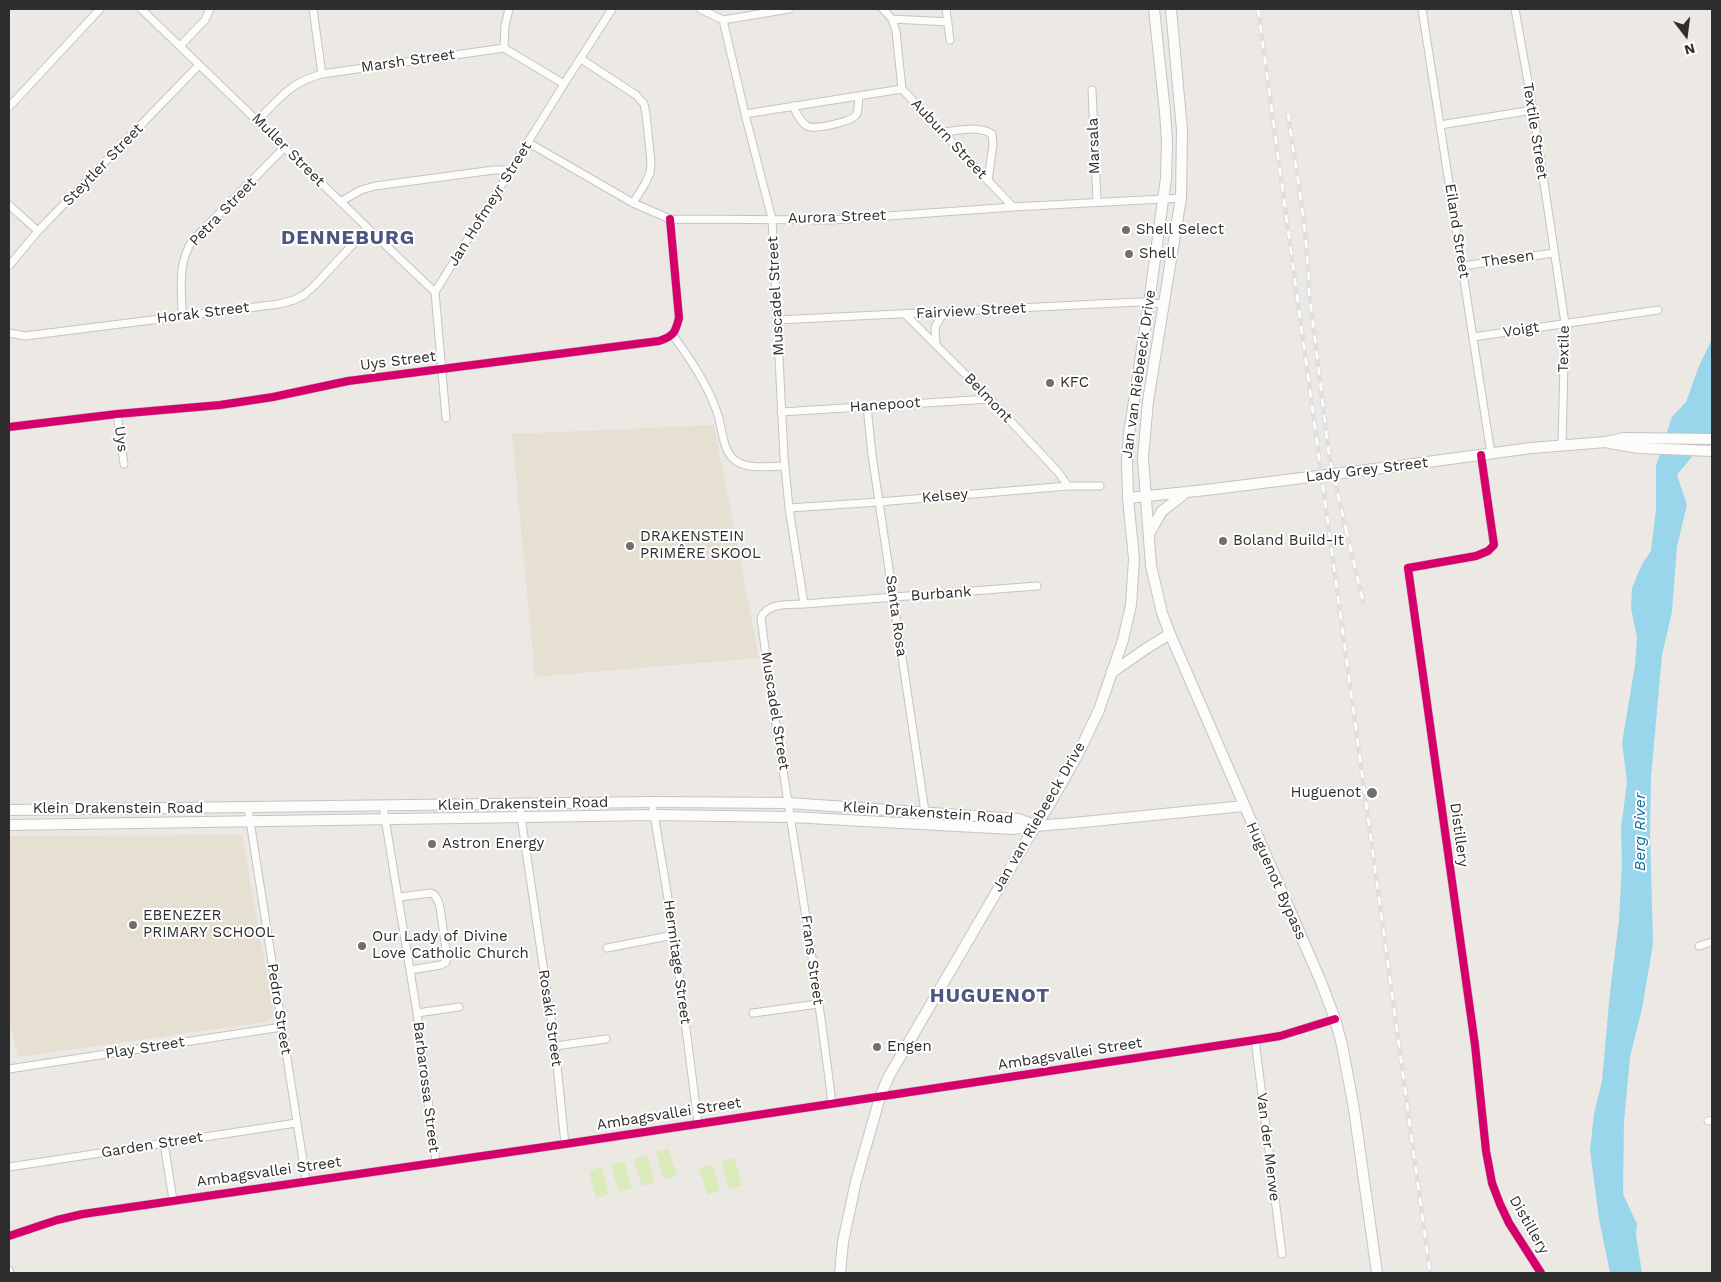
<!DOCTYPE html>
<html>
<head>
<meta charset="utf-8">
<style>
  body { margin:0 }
  #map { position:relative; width:1721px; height:1282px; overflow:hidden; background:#ece8e4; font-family:"Work Sans",sans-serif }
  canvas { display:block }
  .frame { position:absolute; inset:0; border:10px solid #2e2e2e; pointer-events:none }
  .north { position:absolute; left:1661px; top:10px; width:50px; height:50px; -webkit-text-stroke:4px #fff; paint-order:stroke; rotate:165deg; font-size:14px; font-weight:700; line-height:20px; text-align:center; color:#2e2e2e }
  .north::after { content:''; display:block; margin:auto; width:18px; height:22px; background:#2e2e2e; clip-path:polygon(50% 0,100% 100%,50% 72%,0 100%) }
</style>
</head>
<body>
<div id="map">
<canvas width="1721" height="1282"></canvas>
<div class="frame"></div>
<div class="north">N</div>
</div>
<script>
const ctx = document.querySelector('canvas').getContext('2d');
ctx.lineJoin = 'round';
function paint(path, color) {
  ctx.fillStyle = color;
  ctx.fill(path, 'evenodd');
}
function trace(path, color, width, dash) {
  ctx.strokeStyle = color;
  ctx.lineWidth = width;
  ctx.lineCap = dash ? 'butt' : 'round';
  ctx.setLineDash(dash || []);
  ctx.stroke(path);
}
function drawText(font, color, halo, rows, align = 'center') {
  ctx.font = font + ' "Work Sans",sans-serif';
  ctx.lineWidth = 4;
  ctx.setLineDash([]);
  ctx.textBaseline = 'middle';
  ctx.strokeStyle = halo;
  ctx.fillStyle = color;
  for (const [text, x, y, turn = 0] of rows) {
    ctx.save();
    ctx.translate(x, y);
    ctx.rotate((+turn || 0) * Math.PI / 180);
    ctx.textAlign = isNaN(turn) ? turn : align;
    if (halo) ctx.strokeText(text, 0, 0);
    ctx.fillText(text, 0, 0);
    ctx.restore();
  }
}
paint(new Path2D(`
  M714 425 759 658 535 677 512 434Z
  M242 835 274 1015 266 1022 18 1057 9 1019V836Z`), '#e6e0d3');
paint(new Path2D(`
  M669 1149 677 1176 664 1180 656 1152Z
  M647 1155 655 1182 642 1186 634 1159Z
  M734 1158 742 1186 729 1189 721 1162Z
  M624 1161 632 1188 619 1192 611 1165Z
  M712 1164 720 1191 707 1195 699 1168Z
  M602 1167 609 1194 596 1198 589 1171Z`), '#d9eabb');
paint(new Path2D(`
  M1712 339V432L1677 475 1687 505 1677 546 1672 612 1662 655 1651 777 1650 831 1653 944 1642 1009 1630 1057 1624 1122 1623 1194 1637 1224 1636 1235 1642 1273H1610L1599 1219 1590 1150 1594 1114 1602 1081 1610 992 1619 920 1622 864 1621 828 1627 782 1622 743 1635 665 1637 637 1631 608 1632 588 1642 564 1651 551 1656 509V466L1672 417 1686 402 1699 366Z`), '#99d6ec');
const street = new Path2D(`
  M141 9C240 103 336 199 435 292
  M313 9 322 74
  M700 9 723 20 745 114 772 219 784 457 789 508 804 604
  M883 9 892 19 896 31 902 89 1013 207
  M946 9 950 40
  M1422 9 1491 454
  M1515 9 1533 110 1565 323 1562 445
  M892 19 948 22
  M723 20 789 9
  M180 46 205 20 210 9
  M504 48 505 26 509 9
  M581 59 636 95 644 104 646 114 651 162 650 173 645 184 633 203
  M1092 90 1097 201
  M793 106C796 113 800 122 807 126 814 130 851 122 856 115 859 111 858 102 859 96
  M9 107 100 9
  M745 114 902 89
  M258 120C280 98 291 82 322 74L504 48 564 84
  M1440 125 1533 110
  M943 132C957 131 980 125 992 134L993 144 988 181
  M529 143 633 203 670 219 831 220 1013 207 1181 198
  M340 202 361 190 375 186 494 170H512
  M9 205 38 231
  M9 266 38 231 199 65
  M1462 266 1554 253
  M905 314 990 399 1058 472 1068 486
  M182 315C182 288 177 265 192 241L285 147
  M777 320 1138 302 1164 304
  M9 333 25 336 279 304 294 300 304 295 315 285 367 229
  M672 334C691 360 708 385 718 415 722 428 723 453 736 461 748 470 771 466 785 466
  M1473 337 1658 310
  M936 345 935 327 944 312
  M867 406 872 455 927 825
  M781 412 990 399
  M117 414 124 464
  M446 418 435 292 564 84 612 9
  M9 427 117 414 220 405 273 397 348 381 659 341C674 336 675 333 679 318L670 219
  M1481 455 1494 545 1488 551 1476 556 1408 568 1475 1045 1486 1151 1492 1183 1500 1204 1509 1223 1541 1273
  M789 508 879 502 1068 486H1100
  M652 802 674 935 698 1123
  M519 803 555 1046 565 1144
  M383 806 417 1013 436 1162
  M248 808 306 1180
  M399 897 431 893C437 895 438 901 440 907L447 957 446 962 441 965 410 970
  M1699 946 1712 942
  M607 948 674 935
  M417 1013 459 1007
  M753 1013 818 1004
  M1255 1040 1282 1254
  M555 1046 606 1039
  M9 1069 282 1027
  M832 1104C813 941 782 781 761 618 767 602 790 605 804 604L1037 586
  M1708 1121 1712 1120
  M164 1143 173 1200
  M9 1167 296 1123
  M9 1236 57 1220 83 1214 565 1144 1255 1040 1280 1036 1335 1019
  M9 1270 10 1273`);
const secondary = new Path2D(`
  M1171 9 1182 130 1181 198 1148 401 1143 458 1151 566 1162 613 1170 634 1321 982 1335 1019 1342 1045 1354 1109 1377 1273
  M1609 443 1639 448 1712 451
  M1398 466 1531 448 1606 442 1624 438 1712 439
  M1128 498 1206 490
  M1149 534 1162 511 1183 495
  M1111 673 1147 648 1170 634
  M9 810 652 802 789 803 1018 819 1035 825
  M9 825 654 815 791 817 1012 829 1035 826 1073 823 1244 806
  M840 1273 843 1242 856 1181 880 1097 889 1076 1028 838 1051 802 1078 754 1099 710 1123 640 1131 605 1134 559 1128 498 1127 461 1129 434 1149 303 1166 178 1167 142 1165 112 1154 9`);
trace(street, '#c5c4c5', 9);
trace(secondary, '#c5c4c5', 12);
trace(street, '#fcfcfb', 7);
trace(secondary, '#fcfcfb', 10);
const rail = new Path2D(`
  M1258 9 1430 1273
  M1288 113C1296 172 1308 232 1309 291L1329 455 1347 534
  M1346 529 1363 601`);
trace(rail, '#dfdfe1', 4.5);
trace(rail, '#fff', 2.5, [8]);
const secondaryBridge = new Path2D(`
  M1206 490 1398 466`);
trace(secondaryBridge, '#c5c4c5', 12, []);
trace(secondaryBridge, '#fcfcfb', 10);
trace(new Path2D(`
  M9 427 117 414 220 405 273 397 348 381 659 341C674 336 675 333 679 318L670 219
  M1481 455 1494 545 1488 551 1476 556 1408 568 1475 1045 1486 1151 1492 1183 1500 1204 1509 1223 1541 1273
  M9 1236 57 1220 83 1214 565 1144 1255 1040 1280 1036 1335 1019`), '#d6006c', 8);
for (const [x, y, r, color] of [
  [1126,230,5,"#706f6e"],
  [1129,254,5,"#706f6e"],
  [1050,383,5,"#706f6e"],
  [1223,541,5,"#706f6e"],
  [630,546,5,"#706f6e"],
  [1372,793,6,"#706f6e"],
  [432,844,5,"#706f6e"],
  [133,925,5,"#706f6e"],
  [362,946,5,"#706f6e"],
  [877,1047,5,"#706f6e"]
]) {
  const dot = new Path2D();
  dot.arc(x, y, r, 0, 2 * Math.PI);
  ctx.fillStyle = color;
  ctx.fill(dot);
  trace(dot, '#fff', 2);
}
drawText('15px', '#2e2e2e', '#fff', [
  ["Marsh Street",408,61,-8],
  ["Textile Street",1535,131,81],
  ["Auburn Street",949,139,47],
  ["Marsala",1094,146,-92],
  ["Muller Street",288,150,45],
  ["Steytler Street",103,165,-46],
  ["Jan Hofmeyr Street",490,204,-58],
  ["Petra Street",223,212,-46],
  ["Aurora Street",837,217,-2],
  ["Eiland Street",1457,231,81],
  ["Thesen",1508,259,-8],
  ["Muscadel Street",776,296,-93],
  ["Fairview Street",971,311,-3],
  ["Horak Street",203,313,-7],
  ["Voigt",1521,330,-9],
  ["Textile",1564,349,-89],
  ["Uys Street",398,361,-7],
  ["Jan van Riebeeck Drive",1139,374,-82],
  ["Belmont",988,398,46],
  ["Hanepoot",885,405,-4],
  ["Uys",121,439,82],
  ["Lady Grey Street",1367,470,-7],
  ["Kelsey",945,496,-5],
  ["Burbank",941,594,-4],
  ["Santa Rosa",896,616,82],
  ["Muscadel Street",775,711,81],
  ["Klein Drakenstein Road",523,804,-1],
  ["Klein Drakenstein Road",118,809],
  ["Klein Drakenstein Road",928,813,4],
  ["Jan van Riebeeck Drive",1039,817,-60],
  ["Distillery",1459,835,82],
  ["Huguenot Bypass",1276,881,66],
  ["Frans Street",812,960,82],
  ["Hermitage Street",677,962,82],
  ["Pedro Street",279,1009,81],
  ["Rosaki Street",550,1018,82],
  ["Play Street",145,1048,-9],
  ["Ambagsvallei Street",1070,1054,-9],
  ["Barbarossa Street",426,1087,83],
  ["Ambagsvallei Street",669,1114,-9],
  ["Garden Street",152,1145,-9],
  ["Van der Merwe",1268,1147,83],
  ["Ambagsvallei Street",269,1172,-8],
  ["Distillery",1529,1225,60]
]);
drawText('15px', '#2e2e2e', '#fff', [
  ["Shell Select",1136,230],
  ["Shell",1139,254],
  ["KFC",1060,383],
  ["DRAKENSTEIN",640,537],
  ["PRIMÊRE SKOOL",640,554],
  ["Boland Build-It",1233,541],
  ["Huguenot",1361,793,"right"],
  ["Astron Energy",442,844],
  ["EBENEZER",143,916],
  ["PRIMARY SCHOOL",143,933],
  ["Our Lady of Divine",372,937],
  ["Love Catholic Church",372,954],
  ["Engen",887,1047]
], 'left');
drawText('italic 16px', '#0d6fa3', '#fff', [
  ["Berg River",1640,832,-90]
]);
ctx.letterSpacing = '1px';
drawText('bold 20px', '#4d5680', '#fff', [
  ["DENNEBURG",348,238],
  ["HUGUENOT",990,996]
]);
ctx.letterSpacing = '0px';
</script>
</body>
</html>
